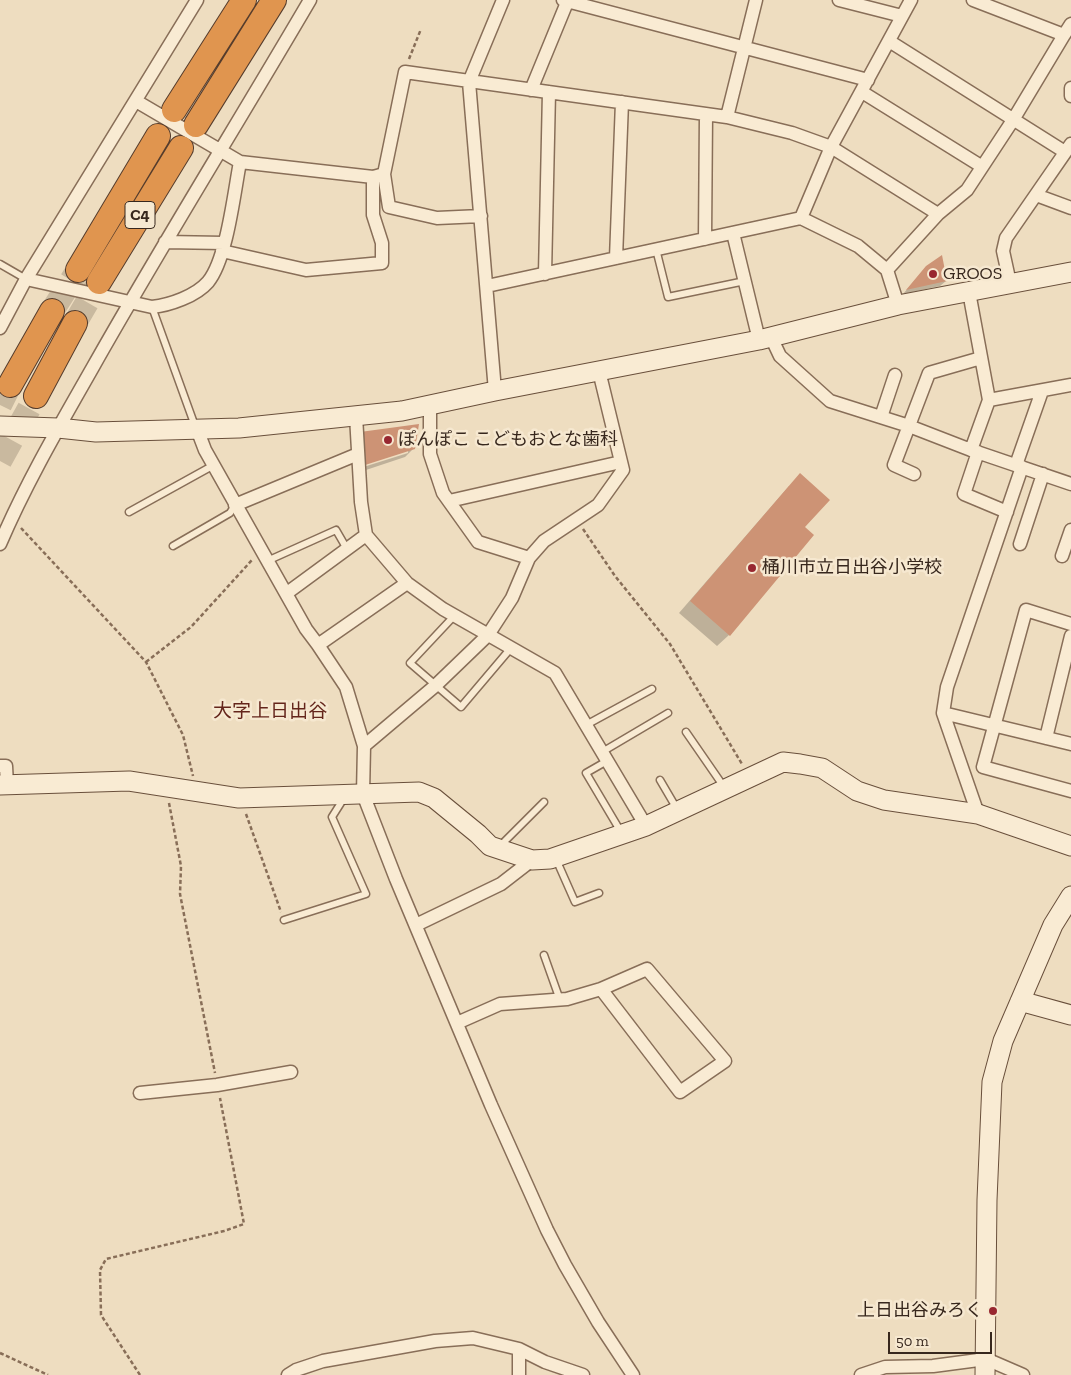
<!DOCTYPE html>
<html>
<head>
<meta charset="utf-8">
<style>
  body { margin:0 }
  #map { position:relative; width:1071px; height:1375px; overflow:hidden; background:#eeddc0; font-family:"Zilla Slab",serif }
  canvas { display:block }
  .scale { position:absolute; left:888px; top:1332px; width:104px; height:22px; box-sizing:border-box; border:2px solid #37271d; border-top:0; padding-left:6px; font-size:15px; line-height:18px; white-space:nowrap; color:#37271d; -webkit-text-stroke:4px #f6e8d0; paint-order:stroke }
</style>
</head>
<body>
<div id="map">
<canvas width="1071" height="1375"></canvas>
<div class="scale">50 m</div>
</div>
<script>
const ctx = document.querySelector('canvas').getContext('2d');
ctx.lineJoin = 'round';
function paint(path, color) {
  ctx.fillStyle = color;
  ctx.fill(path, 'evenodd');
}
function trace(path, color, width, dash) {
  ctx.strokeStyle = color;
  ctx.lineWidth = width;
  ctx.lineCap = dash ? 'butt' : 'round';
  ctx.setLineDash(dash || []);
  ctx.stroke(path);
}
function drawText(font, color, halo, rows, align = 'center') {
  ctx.font = font + ' "Zilla Slab","Noto Sans JP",serif';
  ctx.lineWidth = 5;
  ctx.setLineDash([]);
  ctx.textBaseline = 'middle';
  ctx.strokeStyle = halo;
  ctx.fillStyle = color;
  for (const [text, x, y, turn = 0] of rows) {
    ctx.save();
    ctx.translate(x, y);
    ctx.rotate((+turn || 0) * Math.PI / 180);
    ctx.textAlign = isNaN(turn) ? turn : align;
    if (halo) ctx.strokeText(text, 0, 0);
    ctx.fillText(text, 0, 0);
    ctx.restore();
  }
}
paint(new Path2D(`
  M921 273 946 281 940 286 903 294Z
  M352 441 414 448 405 457 354 474ZM408 450V453L357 469 356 467Z
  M789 486 803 527 729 635 717 646 679 613Z`), '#0003');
paint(new Path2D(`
  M942 255 947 281 906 290 926 266Z
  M419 424 415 449 362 466 360 432Z
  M800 473 830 500 805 527 814 535 730 636 690 601Z`), '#cd9375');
trace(new Path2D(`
  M52 311 78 270
  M75 323 99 282
  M0 405 10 385
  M0 461 36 396`), '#c9b99f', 24, [24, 12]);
const lane = new Path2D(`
  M656 249 668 297 745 281
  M0 264 26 279
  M152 307 195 426
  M129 512 214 465
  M173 546 230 513 235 505
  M267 561 336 530 347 549
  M455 615 410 663 461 707 511 648
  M586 725 652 689
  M686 732 724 787
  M602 752 668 713
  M607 761 586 773 621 832
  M660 780 677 809
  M500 846 544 802
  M556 859 575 902 599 893
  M284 920 366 894 332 817 344 798
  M544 955 560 1000`);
const street = new Path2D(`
  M563 0 868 80
  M839 0 902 16
  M973 0 1064 35 1071 24
  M889 41 1065 152
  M1071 88V96
  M531 90 568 0
  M862 92 981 166
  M136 101 240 162 373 177 384 174 405 72 727 117 792 133 831 147 938 214
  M727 117 756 0
  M384 174 389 207 437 218 481 216
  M1036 195 1071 208
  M801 218 831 147 911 0
  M733 233 759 340
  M705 239 706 114
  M165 242 224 243
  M222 251 306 270 382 263V243L373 215V177
  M616 258 622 102
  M887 270 938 214 967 190 1013 120 1064 35
  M545 274 549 92
  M26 279 152 307C170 305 196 296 208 282 227 259 234 193 240 162
  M1010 283 1003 251 1006 238 1071 144
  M487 286 801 218 858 246 887 270 898 305
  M969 292 989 400 971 450
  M0 328 26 279 197 0
  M771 337 780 356 830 401 909 426 971 450 1071 484
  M495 391 469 82 503 0
  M989 400 1071 385
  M430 406V454L443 493 478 542 529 558
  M356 416 361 502 366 535 407 583 443 609 555 673 646 826
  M881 417 895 375
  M197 429 205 450 306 629 318 645 346 687 364 746 363 794 396 879 491 1105 547 1230 565 1265 598 1322 633 1375
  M978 452 964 494 1007 512
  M1016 465 1042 391
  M914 474 894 465 929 373 981 358
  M449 501 621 462
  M235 505 358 454
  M0 544C26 483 60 425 93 367 163 243 238 123 310 0
  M1020 544 1043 474
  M1062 556 1071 530
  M287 593 366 535
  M1071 624 1026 610 983 767 1071 791
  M318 645 407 583
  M943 713 1071 744
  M1046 738 1071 636
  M364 746 435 686 488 635 512 598 529 558 544 541 598 505 623 470 599 371
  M0 766H6L7 785
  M978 814 943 713 947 687 1022 467
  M416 925 501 884 532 860
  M457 1023 500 1004 567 999 601 989 647 969 725 1061 680 1092 601 989
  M140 1093 217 1085 291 1072
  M519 1349V1375
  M288 1375 296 1370 323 1361 435 1341 473 1338 519 1349 545 1362 583 1375
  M861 1375 885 1367 933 1366 986 1359 1023 1375`);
const secondary = new Path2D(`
  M0 426 58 428 96 432 239 428 402 411 495 391 759 340 898 305 1071 272
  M0 785 129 781 239 798 419 792 434 798 478 834 490 846 532 860 550 859 646 826 783 762 800 764 822 768 857 791 884 800 978 814 1071 846
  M1020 1001 1071 1015
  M985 1375 987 1200 992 1082 1003 1041 1053 925 1071 896`);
const highway = new Path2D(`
  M174 110 244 0
  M196 125 274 0
  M78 270 158 136
  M99 282 181 148
  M10 385 52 311
  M36 396 75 323`);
trace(lane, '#886e58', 9);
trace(street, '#886e58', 15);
trace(secondary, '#694f3b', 21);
trace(highway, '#553c2c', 26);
trace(new Path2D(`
  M409 59 421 29
  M21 528 146 662 183 735 193 776
  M583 529 615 576 670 644 742 764
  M146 662 191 627 252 560
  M169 803 181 866 180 894 215 1073
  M246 814 281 912
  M0 1353 48 1375
  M140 1375 101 1315 100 1270 106 1259 224 1231 244 1224 220 1098`), '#886e58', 2.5, [4, 2.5]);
trace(lane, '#f9ebd3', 6);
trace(street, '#f9ebd3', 12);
trace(secondary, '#f9ebd3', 19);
trace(highway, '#e0954f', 24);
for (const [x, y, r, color] of [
  [933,274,5,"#982730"],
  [388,440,5,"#982730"],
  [752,568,5,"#982730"],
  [993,1311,5,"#982730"]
]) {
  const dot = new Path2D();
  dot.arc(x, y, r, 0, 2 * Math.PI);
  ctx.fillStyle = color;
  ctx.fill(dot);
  trace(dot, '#f6e8d0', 2);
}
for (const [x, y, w] of [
  [140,215,30]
]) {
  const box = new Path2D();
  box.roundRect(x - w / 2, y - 13.5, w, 27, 4);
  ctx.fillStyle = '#f6e8d0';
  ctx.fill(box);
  trace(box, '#37271d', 1);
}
drawText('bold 16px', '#37271d', null, [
  ["C4",140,215]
]);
drawText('18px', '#37271d', '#f6e8d0', [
  ["GROOS",943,274],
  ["ぽんぽこ こどもおとな歯科",398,440],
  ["桶川市立日出谷小学校",762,568],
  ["上日出谷みろく",983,1311,"right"]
], 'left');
drawText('19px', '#64251b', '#f6e8d0', [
  ["大字上日出谷",270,712]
]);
</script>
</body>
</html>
